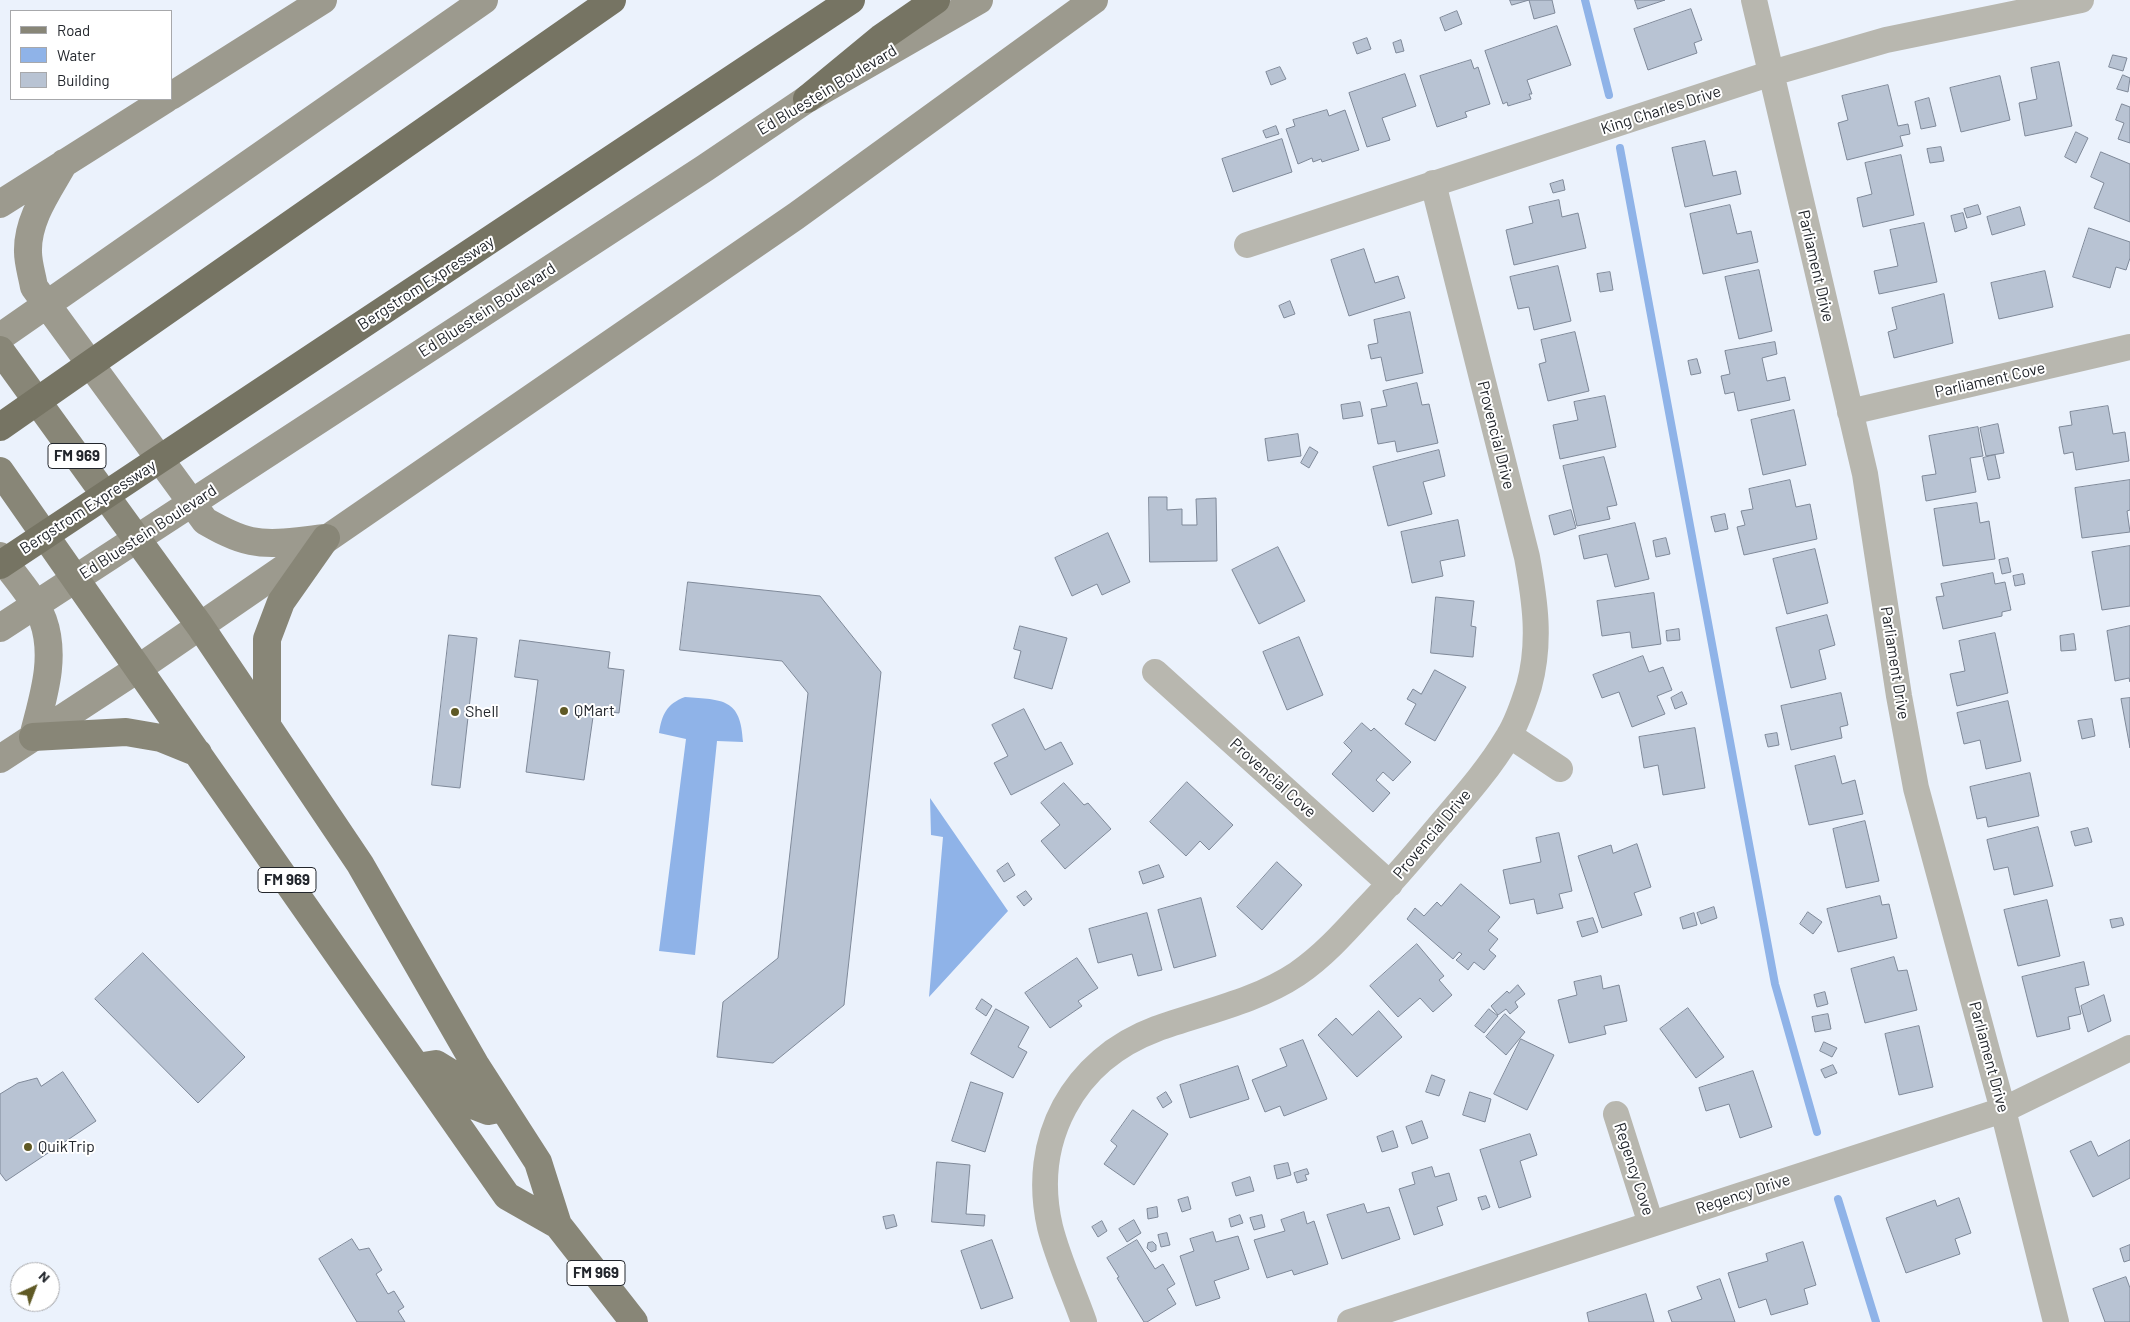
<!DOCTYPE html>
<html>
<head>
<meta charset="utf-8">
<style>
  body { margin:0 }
  #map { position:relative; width:2130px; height:1322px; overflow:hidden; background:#ebf2fc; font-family:Barlow,sans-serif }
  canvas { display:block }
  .legend { position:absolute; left:10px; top:10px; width:162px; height:90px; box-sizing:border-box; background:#fff; border:1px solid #a7a8ab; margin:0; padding:6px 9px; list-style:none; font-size:15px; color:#22262c }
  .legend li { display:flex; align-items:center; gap:10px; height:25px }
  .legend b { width:25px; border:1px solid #a7a8ab }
  .north { position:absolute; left:10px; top:1262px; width:50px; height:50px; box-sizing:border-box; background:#fff; border:1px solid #a7a8ab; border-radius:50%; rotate:43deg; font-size:14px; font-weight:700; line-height:20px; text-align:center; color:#22262c }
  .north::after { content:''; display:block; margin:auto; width:18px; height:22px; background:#5f5925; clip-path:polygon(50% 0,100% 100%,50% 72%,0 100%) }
</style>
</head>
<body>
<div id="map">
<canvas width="2130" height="1322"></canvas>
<ul class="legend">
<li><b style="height:6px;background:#888677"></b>Road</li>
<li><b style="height:14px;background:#8fb3e8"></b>Water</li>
<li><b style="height:14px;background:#b8c3d3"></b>Building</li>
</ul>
<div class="north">N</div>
</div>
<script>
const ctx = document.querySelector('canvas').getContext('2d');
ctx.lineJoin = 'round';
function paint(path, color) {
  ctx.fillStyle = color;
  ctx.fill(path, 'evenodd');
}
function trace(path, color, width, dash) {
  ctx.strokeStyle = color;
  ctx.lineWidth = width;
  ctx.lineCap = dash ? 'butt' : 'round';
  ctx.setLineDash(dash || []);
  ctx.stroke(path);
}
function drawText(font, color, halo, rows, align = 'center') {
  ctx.font = font + ' Barlow,sans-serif';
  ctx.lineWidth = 4;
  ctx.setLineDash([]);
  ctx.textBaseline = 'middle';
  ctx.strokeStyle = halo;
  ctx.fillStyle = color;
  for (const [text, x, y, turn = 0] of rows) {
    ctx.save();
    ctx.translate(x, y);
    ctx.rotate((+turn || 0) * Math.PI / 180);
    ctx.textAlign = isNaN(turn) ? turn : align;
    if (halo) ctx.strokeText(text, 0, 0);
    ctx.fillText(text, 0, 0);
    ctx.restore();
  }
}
paint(new Path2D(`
  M685 697C723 700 741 698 743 742L717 741 695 955 659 951 686 739 659 733C662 715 666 704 685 697Z
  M930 798 1008 911 929 997 943 837 931 835Z`), '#8fb3e8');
trace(new Path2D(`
  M1585 0 1609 95
  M1620 148 1775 984 1817 1132
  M1838 1199 1876 1322`), '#8fb3e8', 8);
const building = new Path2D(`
  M1510 0H1552L1555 13 1534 19 1529 0 1512 5Z
  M1635 0H1665L1638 9Z
  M1691 9 1702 40 1694 43 1697 53 1648 70 1634 29Z
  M1457 11 1462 24 1445 31 1440 18Z
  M1557 26 1571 65 1527 80 1532 94H1529L1531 99 1508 106 1507 102 1503 104 1485 51Z
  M1367 38 1371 49 1357 54 1353 43Z
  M1401 40 1404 51 1396 53 1393 43Z
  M2113 55 2127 58 2123 71 2109 67Z
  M1471 60 1474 69 1478 67 1490 104 1465 112 1467 117 1437 127 1420 76Z
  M2059 62 2072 126 2025 136 2019 103 2037 99 2031 68Z
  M1280 67 1286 79 1271 85 1266 72Z
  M1405 74 1416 106 1382 118 1390 140 1367 147 1349 93Z
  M2123 75 2130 78 2128 92 2117 89Z
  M2000 76 2010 120 1961 132 1950 88Z
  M1888 85 1898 126 1908 124 1910 134 1900 136 1903 146 1847 160 1838 123 1848 120 1842 96Z
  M1929 98 1936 126 1921 129 1915 102Z
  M2122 104 2130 107V143L2118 139 2124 123 2116 120Z
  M1327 110 1329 116 1345 110 1359 150 1322 162 1321 159 1313 162 1312 158 1298 164 1286 129 1295 126 1293 120Z
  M1276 126 1279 134 1266 138 1263 131Z
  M2076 132 2088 138 2076 163 2065 157Z
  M1282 139 1292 172 1233 192 1222 159Z
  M1705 141 1713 176 1736 171 1741 194 1685 207 1672 148Z
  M1941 147 1944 161 1930 163 1927 149Z
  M2101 152 2130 164V222L2094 208 2104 183 2091 177Z
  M1901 155 1914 215 1863 227 1857 198 1872 194 1865 163Z
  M1563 180 1565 190 1553 193 1550 184Z
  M1559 200 1562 217 1578 213 1586 248 1514 265 1506 230 1533 223 1529 207Z
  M1730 205 1737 234 1751 231 1758 262 1703 274 1690 214Z
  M1978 205 1981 214 1967 218 1964 209Z
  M2020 207 2025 225 1992 235 1987 217Z
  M1963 213 1967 228 1955 232 1951 216Z
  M1924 223 1937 282 1879 294 1874 271 1898 266 1890 230Z
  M2089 228 2130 242V258L2126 270 2116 267 2110 288 2073 277Z
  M1364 249 1375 283 1398 276 1405 298 1349 316 1331 260Z
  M1558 266 1571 321 1534 330 1529 307 1518 309 1510 277Z
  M1759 270 1772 331 1739 339 1725 277Z
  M2045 271 2053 307 1999 319 1991 283Z
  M1610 272 1613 290 1600 292 1597 274Z
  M1944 294 1953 343 1894 358 1888 332 1897 329 1892 308Z
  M1290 301 1295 314 1284 318 1279 306Z
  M1410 312 1423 373 1386 381 1381 357 1371 359 1368 345 1378 343 1374 320Z
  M1575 332 1589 391 1548 401 1539 364 1546 362 1541 340Z
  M1775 342 1777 354 1762 358 1767 381 1785 377 1790 400 1738 411 1734 392 1725 394 1721 376 1730 374 1725 351Z
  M1697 359 1701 373 1691 375 1688 361Z
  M1417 383 1422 405 1429 404 1438 443 1397 452 1395 441 1378 444 1371 409 1387 406 1383 391Z
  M1605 396 1616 447 1560 459 1553 425 1578 420 1574 402Z
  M1360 402 1363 416 1343 419 1341 405Z
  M2108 406 2113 434 2125 432 2129 461 2076 470 2073 452 2064 454 2059 427 2072 425 2070 412Z
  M1794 410 1806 465 1763 475 1751 420Z
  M1998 424 2004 453 1986 456 1980 428Z
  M1978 427 1983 456 1970 458 1976 492 1926 501 1922 476 1936 474 1929 436Z
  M1298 434 1301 456 1268 461 1265 439Z
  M1310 447 1318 452 1309 468 1301 463Z
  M1439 450 1445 476 1423 482 1432 514 1388 526 1373 467Z
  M1995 455 2000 478 1988 480 1983 458Z
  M1604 457 1617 505 1607 507 1610 519 1577 526 1563 466Z
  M1790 480 1796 507 1810 504 1817 539 1744 555 1737 527 1745 525 1741 511 1753 509 1749 489Z
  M2130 480V510L2127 511 2130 532 2082 538 2075 488Z
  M1149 497H1167V510L1182 509V525H1197L1196 499 1216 498 1217 561 1150 562Z
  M1977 503 1980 523 1989 521 1995 559 1943 566 1934 509Z
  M1571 510 1576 528 1554 535 1549 516Z
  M1725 514 1728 529 1715 532 1711 517Z
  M1458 520 1465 556 1440 561 1443 576 1412 583 1401 532Z
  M1635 523 1649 579 1615 587 1607 554 1584 559 1579 536Z
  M1108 533 1130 582 1102 595 1097 584 1072 596 1055 558Z
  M1666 538 1670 554 1656 557 1653 541Z
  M2130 546V606L2102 610 2092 552Z
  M1278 547 1305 601 1259 624 1232 570Z
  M1815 549 1828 603 1787 614 1773 559Z
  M2008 558 2011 572 2002 574 1999 560Z
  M1993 573 1995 584 2005 582 2011 610 2002 612V616L1943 629 1936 597 1944 596 1941 584Z
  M2023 574 2025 584 2015 586 2013 576Z
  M688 582 820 596 881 672 844 1005 773 1063 717 1057 723 1002 778 958 808 693 782 661 680 650Z
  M1654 593 1661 644 1632 648 1630 632 1602 636 1597 601Z
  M1436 597 1474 601 1471 626 1476 627 1473 657 1431 653Z
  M1827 615 1835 645 1819 650 1826 679 1791 688 1776 628Z
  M1020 626 1067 638 1052 689 1014 678 1021 651 1014 649Z
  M2130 626V682L2129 678 2115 681 2107 631Z
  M1679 629 1680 640 1667 641 1666 631Z
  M1995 633 2008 693 1957 706 1950 674 1965 671 1959 641Z
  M2074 634 2076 650 2061 651 2060 636Z
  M449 635 477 638 460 788 432 785Z
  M1299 637 1323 695 1287 710 1263 652Z
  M520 640 610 652 608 668 624 670 619 713 594 710 584 780 526 772 538 680 515 677Z
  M1643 656 1649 672 1663 667 1672 690 1657 696 1665 714 1632 727 1619 692 1602 698 1593 675Z
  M1435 670 1466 687 1435 741 1405 724 1416 704 1407 699 1413 689 1421 694Z
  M1682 692 1687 704 1675 709 1671 698Z
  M1841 693 1848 725 1840 727 1842 738 1791 750 1781 706Z
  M2130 698V748L2121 699Z
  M2008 701 2021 761 1986 769 1980 740 1964 744 1957 713Z
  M1024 709 1045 750 1061 742 1073 764 1011 795 994 763 1008 756 992 725Z
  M2092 719 2095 736 2082 739 2078 721Z
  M1362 723 1371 731 1374 728 1411 762 1393 781 1383 772 1376 780 1390 793 1373 812 1332 774 1352 751 1344 743Z
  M1695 728 1705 788 1663 795 1658 765 1644 768 1639 737Z
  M1777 733 1779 745 1768 747 1765 735Z
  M1835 756 1842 784 1855 780 1863 814 1809 825 1795 766Z
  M2030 773 2039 816 1988 827 1986 817 1977 819 1970 787Z
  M1187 782 1233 825 1209 850 1200 841 1186 856 1150 822Z
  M1064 783 1084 805 1088 803 1111 829 1065 869 1041 841 1060 825 1041 803Z
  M1865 821 1879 881 1846 888 1833 829Z
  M2038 827 2053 886 2014 895 2008 867 1994 870 1987 840Z
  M2088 828 2092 842 2075 846 2071 832Z
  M1559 833 1572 891 1559 894 1563 908 1537 914 1534 899 1510 904 1503 870 1541 862 1536 838Z
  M1637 844 1651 887 1634 893 1642 915 1602 928 1578 856 1611 845 1613 853Z
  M1277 862 1302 885 1262 930 1237 907Z
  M1008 863 1015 875 1004 882 997 871Z
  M1159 865 1164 877 1143 884 1139 872Z
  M1461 884 1500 917 1488 931 1498 939 1489 950 1496 956 1484 970 1474 962 1468 970 1456 960 1462 954 1459 952 1453 959 1407 919 1415 908 1424 916 1437 902 1441 906Z
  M1026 891 1032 899 1024 906 1017 897Z
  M1880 896 1882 905 1889 904 1897 938 1838 952 1827 909Z
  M1201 898 1216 956 1174 968 1158 910Z
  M2047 900 2060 956 2018 966 2004 910Z
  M1714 907 1717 918 1701 924 1697 913Z
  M1808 912 1822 922 1813 934 1800 924Z
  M1147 913 1162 970 1138 976 1132 954 1098 963 1089 929Z
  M1694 913 1697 925 1683 929 1680 918Z
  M1593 918 1598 932 1582 937 1577 922Z
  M2122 918 2124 925 2112 928 2110 920Z
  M1417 944 1444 976 1439 980 1452 995 1433 1012 1420 998 1398 1017 1370 986Z
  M143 953 245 1057 198 1103 95 999Z
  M1894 957 1898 971 1907 970 1917 1010 1865 1023 1851 969Z
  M1077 958 1098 988 1078 1001 1082 1006 1050 1028 1025 993Z
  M2084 962 2089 985 2075 988 2081 1014 2068 1017 2070 1029 2037 1037 2022 977Z
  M1601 976 1603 989 1619 985 1627 1021 1604 1026 1606 1034 1569 1043 1558 1000 1577 995 1574 982Z
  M1518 985 1525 994 1515 1002 1518 1007 1510 1014 1506 1009 1498 1015 1491 1006 1507 991 1509 993Z
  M1825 992 1828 1004 1817 1007 1814 995Z
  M2104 995 2111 1021 2088 1032 2081 1006Z
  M982 999 992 1006 986 1016 976 1009Z
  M1688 1008 1724 1057 1696 1078 1660 1029Z
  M996 1009 1029 1027 1018 1047 1027 1052 1013 1078 971 1054Z
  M1489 1009 1498 1016 1484 1033 1475 1026Z
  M1379 1011 1402 1037 1357 1077 1318 1035 1336 1018 1352 1035Z
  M1505 1014 1525 1032 1506 1055 1486 1037Z
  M1828 1014 1831 1029 1815 1032 1812 1017Z
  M1919 1026 1933 1087 1899 1095 1885 1034Z
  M1521 1039 1554 1055 1527 1110 1494 1094Z
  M1303 1040 1327 1099 1284 1116 1280 1106 1265 1112 1252 1080 1287 1066 1280 1049Z
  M1824 1042 1837 1048 1832 1057 1820 1051Z
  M1833 1065 1837 1073 1825 1078 1821 1070Z
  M1238 1066 1249 1099 1190 1118 1180 1085Z
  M1753 1071 1772 1127 1740 1138 1729 1104 1706 1111 1699 1088Z
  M63 1072 96 1121 6 1181 0 1173V1094L18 1083 37 1078 41 1086Z
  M1432 1075 1445 1080 1439 1096 1426 1092Z
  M971 1082 1003 1093 985 1152 952 1141Z
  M1166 1092 1172 1102 1163 1108 1157 1098Z
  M1470 1092 1491 1099 1485 1122 1463 1115Z
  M1133 1110 1168 1134 1134 1185 1104 1164 1117 1146 1111 1141Z
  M1422 1121 1428 1138 1412 1144 1406 1127Z
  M1393 1131 1398 1147 1382 1152 1377 1137Z
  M1530 1134 1537 1155 1520 1161 1531 1197 1499 1208 1480 1150Z
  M2130 1140V1178L2093 1197 2070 1151 2091 1141 2098 1156Z
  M937 1162 970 1165 966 1214 985 1215 984 1226 932 1222Z
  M1288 1163 1291 1175 1277 1179 1274 1166Z
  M1432 1167 1435 1177 1449 1173 1457 1200 1437 1207 1443 1225 1414 1235 1399 1189 1415 1184 1412 1173Z
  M1307 1169 1309 1174 1305 1175 1307 1180 1297 1183 1294 1173Z
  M1250 1177 1254 1191 1236 1196 1232 1183Z
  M1486 1196 1490 1207 1482 1210 1478 1198Z
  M1188 1197 1191 1209 1182 1212 1178 1200Z
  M1959 1198 1971 1233 1955 1239 1960 1254 1906 1273 1886 1218 1935 1200 1937 1206Z
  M1364 1204 1367 1213 1389 1207 1400 1239 1342 1259 1327 1215Z
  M1157 1207 1158 1217 1148 1219 1147 1209Z
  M1304 1212 1307 1224 1314 1221 1328 1264 1294 1275 1292 1270 1267 1278 1254 1240 1285 1231 1281 1220Z
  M894 1215 897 1226 886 1229 883 1217Z
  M1240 1215 1243 1223 1231 1227 1229 1219Z
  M1262 1215 1265 1227 1254 1230 1250 1218Z
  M1134 1220 1141 1233 1127 1242 1119 1229Z
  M1102 1221 1107 1231 1098 1237 1092 1227Z
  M1213 1232 1216 1242 1238 1236 1249 1269 1214 1281 1220 1298 1196 1306 1180 1256 1194 1251 1190 1239Z
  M1167 1233 1170 1245 1161 1247 1158 1235Z
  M352 1239 359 1250 369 1248 382 1270 376 1274 388 1294 394 1291 404 1307 398 1311 405 1322H357L319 1259Z
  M992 1240 1013 1298 981 1309 961 1251Z
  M1137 1240 1155 1269 1163 1264 1175 1284 1167 1289 1176 1304 1147 1322H1144L1117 1278 1119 1277 1107 1258Z
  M1153 1242 1156 1245V1250L1151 1252 1147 1248 1148 1243Z
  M1803 1242 1816 1285 1804 1289 1808 1304 1771 1315 1766 1299 1739 1308 1728 1273 1768 1261 1766 1254Z
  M2130 1245V1260L2124 1262 2120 1249Z
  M2126 1277 2130 1288V1322H2105L2093 1289Z
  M1720 1279 1735 1322H1672L1668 1311 1702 1299 1697 1287Z
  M1646 1294 1654 1322H1589L1587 1313Z`);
paint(building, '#b8c3d3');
trace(building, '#7f8999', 1);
trace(new Path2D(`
  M1754 0 1865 474 1899 696 1916 788 2003 1110 2056 1322
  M1247 245 1772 73 1886 40 2081 0
  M1850 412 2130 347
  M1155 672 1390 884
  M1509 735 1560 769
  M1616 1114 1651 1224
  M1084 1322C1073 1291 1058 1259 1050 1227 1030 1140 1073 1060 1156 1029 1203 1012 1255 1002 1297 974 1322 957 1343 934 1363 912 1390 884 1415 855 1440 825 1464 797 1489 769 1508 737 1517 723 1524 702 1529 686 1541 642 1535 601 1527 557L1433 183
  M1350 1322 2003 1110 2130 1048`), '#b8b7af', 26);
trace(new Path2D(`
  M171 96 323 0
  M64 163C49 190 27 219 28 252 28 263 32 275 34 287L205 521C219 529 235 538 251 541 275 546 302 540 326 538
  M0 204 166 99
  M0 337 484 0
  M0 556C14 576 34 597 43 620 57 659 42 700 33 737
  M0 628 705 168 807 99 979 0
  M0 759 139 668 796 216 1094 0`), '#9c9a8e', 28);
trace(new Path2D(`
  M0 350 200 626 360 864 475 1064 538 1162 558 1225 634 1322
  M0 471 507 1196 558 1225
  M267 725V639L281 602 326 538
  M33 737 126 732 161 738 198 753
  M417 1067 436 1064 449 1072 475 1106 488 1111 503 1108`), '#888677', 28);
trace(new Path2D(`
  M807 99 881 38 936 0
  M0 427 612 0
  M0 565 851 0`), '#767463', 28);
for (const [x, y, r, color] of [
  [564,711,5,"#5f5925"],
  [455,712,5,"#5f5925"],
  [28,1147,5,"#5f5925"]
]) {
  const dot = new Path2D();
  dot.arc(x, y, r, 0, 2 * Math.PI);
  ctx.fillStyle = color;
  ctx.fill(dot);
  trace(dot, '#fff', 2);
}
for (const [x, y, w] of [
  [77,456,58],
  [287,880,58],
  [596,1273,58]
]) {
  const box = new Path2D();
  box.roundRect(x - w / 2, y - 12.5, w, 25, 4);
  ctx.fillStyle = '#fff';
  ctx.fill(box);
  trace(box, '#22262c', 1);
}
drawText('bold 15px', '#22262c', null, [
  ["FM 969",77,456],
  ["FM 969",287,880],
  ["FM 969",596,1273]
]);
drawText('16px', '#22262c', '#fff', [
  ["Ed Bluestein Boulevard",827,90,-31],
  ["King Charles Drive",1661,110,-18],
  ["Parliament Drive",1816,266,77],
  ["Bergstrom Expressway",426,283,-33],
  ["Ed Bluestein Boulevard",487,310,-33],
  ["Parliament Cove",1990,380,-13],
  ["Provencial Drive",1496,435,76],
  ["Bergstrom Expressway",88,507,-33],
  ["Ed Bluestein Boulevard",148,532,-33],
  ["Parliament Drive",1895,663,81],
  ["Provencial Cove",1273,778,42],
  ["Provencial Drive",1432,834,-50],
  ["Parliament Drive",1989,1057,75],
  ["Regency Cove",1634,1169,72],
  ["Regency Drive",1743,1194,-18]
]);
drawText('16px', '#22262c', '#fff', [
  ["QMart",574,711],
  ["Shell",465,712],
  ["QuikTrip",38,1147]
], 'left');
</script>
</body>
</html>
